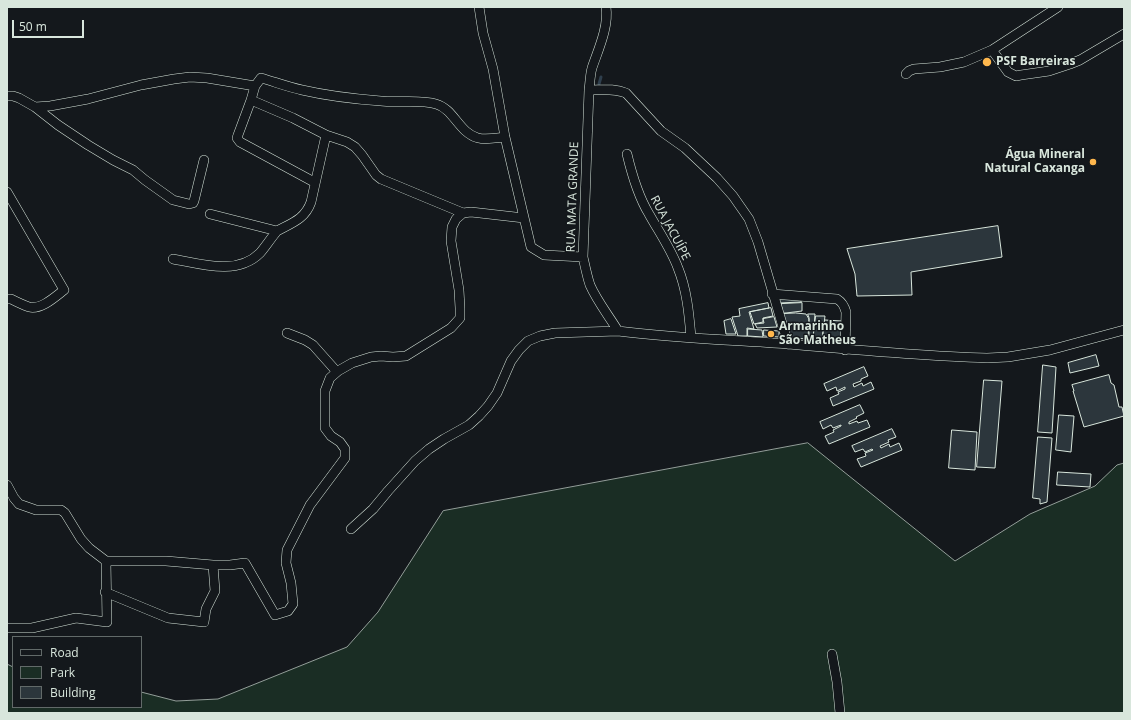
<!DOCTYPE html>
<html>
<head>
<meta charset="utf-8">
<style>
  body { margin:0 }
  #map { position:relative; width:1131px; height:720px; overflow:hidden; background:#14181c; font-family:"Open Sans",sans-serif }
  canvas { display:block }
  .frame { position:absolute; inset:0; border:8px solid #d8e6dc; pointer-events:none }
  .legend { position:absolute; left:12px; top:636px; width:130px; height:72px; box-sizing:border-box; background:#14181c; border:1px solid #626a69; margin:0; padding:5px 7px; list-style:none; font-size:12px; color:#d8e6dc }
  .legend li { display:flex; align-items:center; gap:8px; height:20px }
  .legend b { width:20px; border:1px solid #626a69 }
  .scale { position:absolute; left:12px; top:20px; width:72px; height:18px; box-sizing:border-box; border:2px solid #d8e6dc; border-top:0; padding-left:5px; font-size:12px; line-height:14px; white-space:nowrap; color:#d8e6dc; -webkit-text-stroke:3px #14181c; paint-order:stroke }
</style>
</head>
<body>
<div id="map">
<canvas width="1131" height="720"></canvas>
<div class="frame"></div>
<ul class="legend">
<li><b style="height:5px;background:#14181c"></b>Road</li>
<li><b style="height:11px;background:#1a2d24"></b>Park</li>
<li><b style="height:11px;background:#2c363c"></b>Building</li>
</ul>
<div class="scale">50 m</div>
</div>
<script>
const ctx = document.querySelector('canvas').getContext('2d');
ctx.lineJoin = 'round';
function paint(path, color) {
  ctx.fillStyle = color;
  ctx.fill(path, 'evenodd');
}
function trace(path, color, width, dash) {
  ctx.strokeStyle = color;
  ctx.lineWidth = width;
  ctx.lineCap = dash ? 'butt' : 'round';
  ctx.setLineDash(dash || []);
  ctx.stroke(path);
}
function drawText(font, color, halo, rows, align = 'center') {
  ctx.font = font + ' "Open Sans",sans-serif';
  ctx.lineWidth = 3;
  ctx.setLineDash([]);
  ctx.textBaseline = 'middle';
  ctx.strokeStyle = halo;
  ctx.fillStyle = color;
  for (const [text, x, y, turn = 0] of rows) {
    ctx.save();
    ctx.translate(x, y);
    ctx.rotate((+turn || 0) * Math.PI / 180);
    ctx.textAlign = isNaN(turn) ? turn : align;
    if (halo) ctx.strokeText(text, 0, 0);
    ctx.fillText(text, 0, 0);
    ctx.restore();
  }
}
const green = new Path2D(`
  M808 443 955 561 1030 514 1095 486 1117 465 1124 463V713H7V664L13 667V707H141V692L176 701 218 699 347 647 378 612 443 511Z`);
paint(green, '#1a2d24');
trace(green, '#939e99', 1);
trace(new Path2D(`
  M599 84 601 77`), '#2f3f4d', 3);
const building = new Path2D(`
  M998 226 1002 257 911 272 912 295 857 296 855 274 847 249Z
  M777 297H802L801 302 779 303Z
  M768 303 769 308 749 312 754 329 747 328V336H738L732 317 740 316 739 309Z
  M802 303V311L786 313H783L781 304Z
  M771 308 773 316 763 318V322L754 324 750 312Z
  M796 313 806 314 809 319 808 339 791 338 788 335 782 314Z
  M808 314H815L813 340 809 339V318Z
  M816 316H825L822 341 813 340Z
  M774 317 777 327 757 328 755 324 764 323 763 319Z
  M731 319 736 334H726L724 321Z
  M825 320 842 321 841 344 822 342Z
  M748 329 762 330 763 337 748 336Z
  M764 330 779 331V337L764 336Z
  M1096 355 1099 366 1070 373 1068 363Z
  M1043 365 1056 367 1052 433 1038 432Z
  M864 367 868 376 861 379V381L853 384 854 387 862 383 863 386 871 382 874 389 833 406 830 398 839 394 838 392 845 389V387L837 391 836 387 827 391 824 384Z
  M1109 375 1111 383 1114 385 1119 407H1122L1124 416 1084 427 1073 391H1074L1072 385Z
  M984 380 1002 381 995 468 977 467Z
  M860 405 864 413 856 417 857 418 849 422V424L857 421 858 423 867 420 870 427 829 444 825 436 834 432 833 430 841 426V425L833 428 831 425 823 429 820 422Z
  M1059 415 1074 416 1071 452 1056 450Z
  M892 429 896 437 888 440 889 442 880 446 881 448 889 444 890 447 899 443 902 450 861 467 857 459 866 456 865 453 873 450 872 449 865 452 863 449 855 452 852 446Z
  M952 430 977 432 975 470 949 468Z
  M1038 437 1052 438 1047 502 1040 504V499L1033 498Z
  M1058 472 1091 474 1090 487 1057 485Z`);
paint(building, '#2c363c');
trace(building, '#d8e6dc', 1);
const street = new Path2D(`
  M479 7 483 33 493 69 505 137 531 247 544 255 583 257
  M606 7C609 27 598 50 592 68 590 75 590 83 589 90L583 257C585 266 587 276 590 285 597 301 609 316 618 331 674 338 731 340 787 344 854 350 920 356 987 358L1008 357 1050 350 1124 330
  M992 50 1008 72 1016 76 1021 75 1049 71 1070 64 1080 60 1124 34
  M906 74 909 71 914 69 940 67 964 62 992 50 1058 7
  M255 86 251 100 293 118 326 135 347 142 355 147 362 155 376 175 381 179 463 213
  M589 90C602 90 614 88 626 93L661 131 685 148 717 178 733 196 749 219 758 242 788 344
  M7 96H13L19 98 35 107 50 106 88 99 141 85 174 79 190 77 207 78 255 86 261 78C275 82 288 87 302 90 328 96 354 99 381 101 397 103 420 99 436 104 454 109 459 133 478 138 486 140 496 138 505 137
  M251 100 238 135 237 138 240 142 314 182
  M35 107 58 125 88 145 113 160 133 170 145 180 173 200 189 204 193 203 194 201 204 160
  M627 154C632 175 638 196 649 214 659 232 671 249 678 268 687 290 689 314 691 337
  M7 192 64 290C55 297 41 310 29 307 23 305 17 302 11 299H7
  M210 214 277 231C292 223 305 219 311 202L326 135
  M173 259C201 264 237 276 260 253 266 246 271 238 277 231
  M772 294 837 299C842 302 844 305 846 312L845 350
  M287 333 305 340 313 345 337 372
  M7 485 14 498 19 504 36 510H61L65 513 81 539 89 548 106 561H166L213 565H230L245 563 275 615 288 611 293 604 291 583 286 563 287 550 310 505 345 458V449L340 442 331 436 325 428V391L330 378 338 371 352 363 371 357 381 356 393 357 406 356 451 328 460 318V308L459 290 451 241 452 227 456 219 463 213 471 212 524 218
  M351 529 373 509 388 491 415 461 429 449 444 439 469 425 479 416 488 406 497 393 511 361 519 350 528 341 540 336 555 333 618 331
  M105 592 168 618 204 622 206 609 215 591 213 565
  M7 628H32L76 618 107 622 106 561
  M832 654 837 682 840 713`);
trace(street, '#d8e6dc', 10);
trace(street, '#14181c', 9);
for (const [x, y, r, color] of [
  [987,62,5,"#ffb74d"],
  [1093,162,4,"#ffb74d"],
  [771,334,4,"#ffb74d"]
]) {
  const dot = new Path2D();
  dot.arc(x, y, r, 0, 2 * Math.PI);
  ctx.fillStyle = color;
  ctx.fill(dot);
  trace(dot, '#14181c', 1.5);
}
drawText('bold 12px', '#d8e6dc', '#14181c', [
  ["PSF Barreiras",996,62],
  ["Água Mineral",1085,155,"right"],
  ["Natural Caxanga",1085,169,"right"],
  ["Armarinho",779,327],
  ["São Matheus",779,341]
], 'left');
drawText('12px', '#d8e6dc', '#14181c', [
  ["RUA MATA GRANDE",573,197,-88],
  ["RUA JACUÍPE",670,228,62]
]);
</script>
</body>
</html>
